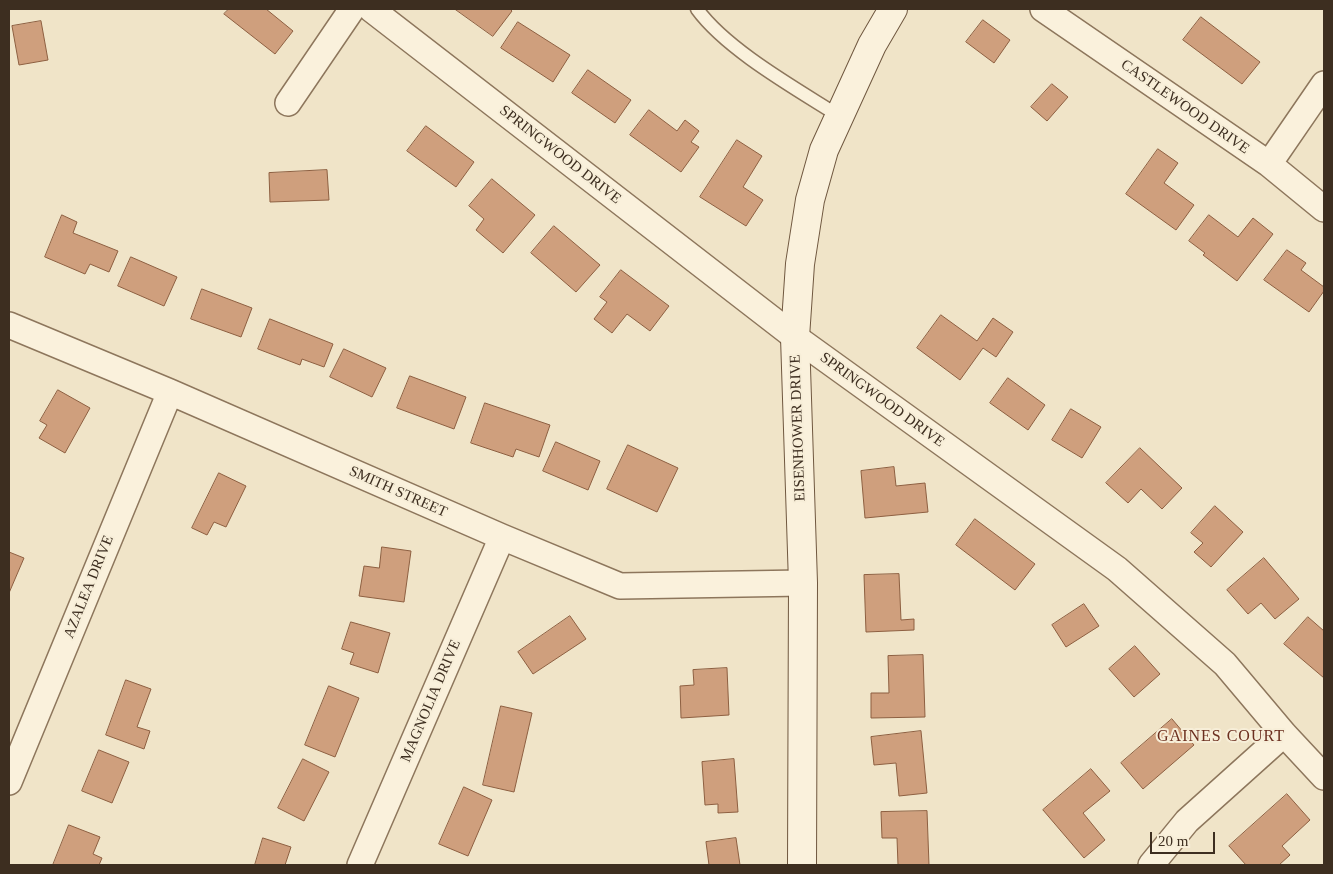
<!DOCTYPE html>
<html>
<head>
<meta charset="utf-8">
<style>
  body { margin:0 }
  #map { position:relative; width:1333px; height:874px; overflow:hidden; background:#f0e4c8; font-family:Georgia,serif }
  canvas { display:block }
  .frame { position:absolute; inset:0; border:10px solid #3d2e20; pointer-events:none }
  .scale { position:absolute; left:1150px; top:832px; width:65px; height:22px; box-sizing:border-box; border:2px solid #3d2e20; border-top:0; padding-left:6px; font-size:15px; line-height:18px; white-space:nowrap; color:#3d2e20; -webkit-text-stroke:4px #f7eed8; paint-order:stroke }
</style>
</head>
<body>
<div id="map">
<canvas width="1333" height="874"></canvas>
<div class="frame"></div>
<div class="scale">20 m</div>
</div>
<script>
const ctx = document.querySelector('canvas').getContext('2d');
ctx.lineJoin = 'round';
function paint(path, color) {
  ctx.fillStyle = color;
  ctx.fill(path, 'evenodd');
}
function trace(path, color, width, dash) {
  ctx.strokeStyle = color;
  ctx.lineWidth = width;
  ctx.lineCap = dash ? 'butt' : 'round';
  ctx.setLineDash(dash || []);
  ctx.stroke(path);
}
function drawText(font, color, halo, rows, align = 'center') {
  ctx.font = font + ' Georgia,serif';
  ctx.lineWidth = 4;
  ctx.setLineDash([]);
  ctx.textBaseline = 'middle';
  ctx.strokeStyle = halo;
  ctx.fillStyle = color;
  for (const [text, x, y, turn = 0] of rows) {
    ctx.save();
    ctx.translate(x, y);
    ctx.rotate((+turn || 0) * Math.PI / 180);
    ctx.textAlign = isNaN(turn) ? turn : align;
    if (halo) ctx.strokeText(text, 0, 0);
    ctx.fillText(text, 0, 0);
    ctx.restore();
  }
}
const building = new Path2D(`
  M229 9H266L293 31 275 54 224 14Z
  M455 9H510L512 11 493 36Z
  M1201 17 1260 62 1242 84 1183 40Z
  M983 20 1010 40 994 63 966 42Z
  M41 21 48 60 19 65 12 26Z
  M518 22 570 55 553 82 501 48Z
  M588 70 631 100 615 123 572 93Z
  M1052 84 1068 97 1047 121 1031 107Z
  M649 110 677 131 685 120 699 131 691 142 699 147 681 172 630 135Z
  M426 126 474 162 456 187 407 151Z
  M737 140 762 156 743 187 763 200 746 226 700 197Z
  M1158 149 1178 163 1164 183 1194 205 1176 230 1126 194Z
  M327 170 329 200 270 202 269 173Z
  M492 179 535 215 503 253 476 230 484 219 469 206Z
  M62 215 77 222 73 233 118 251 109 272 90 264 85 274 45 257Z
  M1209 215 1238 237 1253 218 1273 234 1237 281 1203 255 1205 253 1189 241Z
  M554 226 600 265 576 292 531 253Z
  M1287 250 1306 263 1301 270 1324 287V291L1309 312 1264 280Z
  M131 257 177 277 164 306 118 286Z
  M621 270 669 306 650 331 627 314 612 333 594 319 607 302 600 297Z
  M202 289 252 308 241 337 191 319Z
  M941 315 977 341 993 318 1013 332 996 357 983 348 960 380 917 348Z
  M270 319 333 344 324 367 302 359 300 365 258 349Z
  M344 349 386 368 372 397 330 377Z
  M410 376 466 397 454 429 397 408Z
  M1008 378 1045 405 1028 430 990 403Z
  M58 390 90 408 65 453 39 438 47 425 40 421Z
  M485 403 550 425 539 457 516 449 513 457 471 443Z
  M1071 409 1101 427 1082 458 1052 440Z
  M556 442 600 461 588 490 543 471Z
  M628 445 678 468 657 512 607 489Z
  M1140 448 1182 488 1162 509 1141 489 1128 503 1106 483Z
  M894 467 896 486 925 483 928 512 865 518 861 471Z
  M219 473 246 486 226 527 214 522 207 535 192 528Z
  M1215 506 1243 532 1211 567 1194 552 1203 543 1191 533Z
  M975 519 1035 564 1015 590 956 545Z
  M382 547 411 551 404 602 359 596 364 566 379 568Z
  M9 552 24 558 9 593Z
  M1264 558 1299 599 1275 619 1261 603 1248 614 1227 590Z
  M899 574 901 620 914 619V630L866 632 864 575Z
  M1084 604 1099 626 1066 647 1052 625Z
  M570 616 586 639 533 674 518 652Z
  M1308 617 1324 631V678L1284 644Z
  M351 622 390 633 378 673 350 664 354 653 342 649Z
  M1135 646 1160 674 1134 697 1109 669Z
  M923 655 925 717 871 718V693H889L888 656Z
  M727 668 729 715 681 718 680 686 694 685 693 670Z
  M126 680 151 689 137 727 150 731 144 749 106 735Z
  M329 686 359 698 335 757 305 745Z
  M501 706 532 713 514 792 483 785Z
  M1172 719 1194 745 1143 789 1121 763Z
  M921 731 927 793 899 796 896 763 874 765 871 737Z
  M99 750 129 762 112 803 82 791Z
  M303 759 329 772 304 821 278 808Z
  M734 759 738 812 718 813V804L705 805 702 762Z
  M1091 769 1110 791 1083 813 1105 840 1084 858 1043 810Z
  M464 787 492 800 468 856 439 844Z
  M1287 794 1310 820 1282 846 1290 855 1279 865H1246L1229 846Z
  M927 811 929 865H898L897 838H882L881 812Z
  M69 825 100 837 93 854 102 858 99 865H53Z
  M263 838 291 847 285 865H255Z
  M736 838 740 865H709L706 842Z`);
paint(building, '#cf9f7d');
trace(building, '#8d5f41', 1);
const lane = new Path2D(`
  M697 9C727 50 795 88 839 116`);
const street = new Path2D(`
  M371 9 795 337 1117 569 1225 664 1284 734 1324 777
  M1043 9 1269 164 1324 209
  M288 103 352 9
  M1269 164 1324 84
  M9 325 170 392 502 537 620 586 803 583
  M9 782 170 392
  M360 865 502 537
  M1151 865 1187 821 1284 734`);
const secondary = new Path2D(`
  M802 865 803 583 795 337 800 264 810 200 824 150 872 45 893 9`);
trace(lane, '#8d765c', 15);
trace(street, '#8d765c', 28);
trace(secondary, '#6f573f', 30);
trace(lane, '#faf1dc', 12);
trace(street, '#faf1dc', 25);
trace(secondary, '#faf1dc', 28);
drawText('15px', '#3d2e20', '#f7eed8', [
  ["CASTLEWOOD DRIVE",1185,107,35],
  ["SPRINGWOOD DRIVE",560,155,38],
  ["SPRINGWOOD DRIVE",882,400,36],
  ["EISENHOWER DRIVE",798,428,-92],
  ["SMITH STREET",398,492,24],
  ["AZALEA DRIVE",89,587,-68],
  ["MAGNOLIA DRIVE",431,701,-67]
]);
ctx.letterSpacing = '1px';
drawText('16px', '#6b2e1e', '#f7eed8', [
  ["GAINES COURT",1221,737]
]);
ctx.letterSpacing = '0px';
</script>
</body>
</html>
